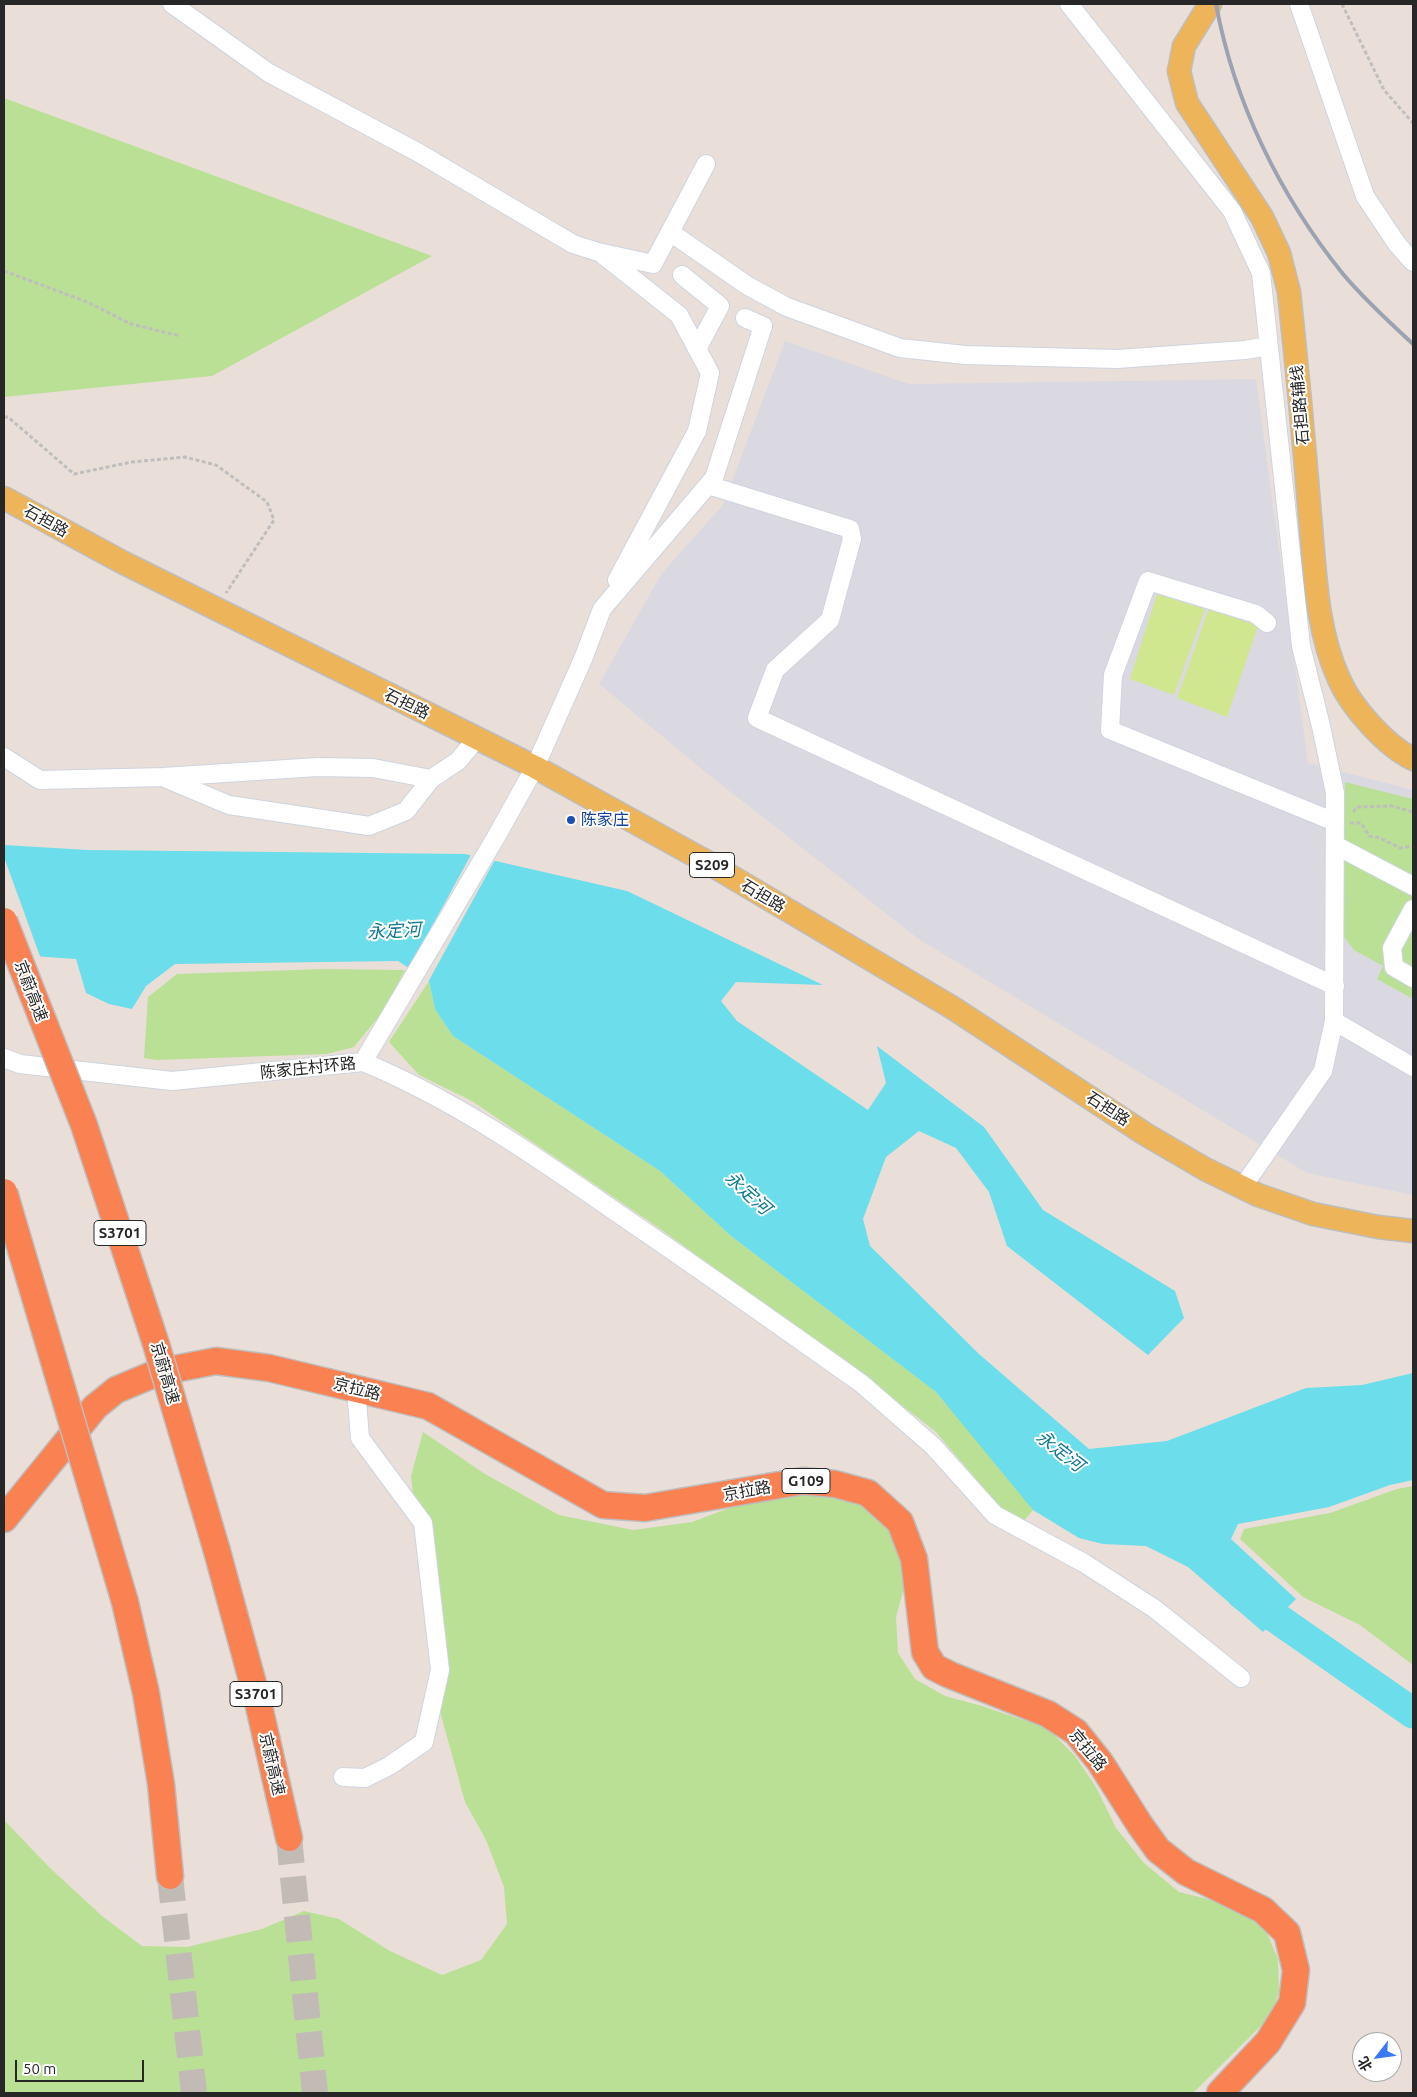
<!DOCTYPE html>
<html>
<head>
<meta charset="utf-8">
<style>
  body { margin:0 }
  #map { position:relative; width:1417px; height:2097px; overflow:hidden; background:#e9dfd8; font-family:Ubuntu,"Noto Sans SC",sans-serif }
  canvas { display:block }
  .frame { position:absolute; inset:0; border:5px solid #272727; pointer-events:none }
  .north { position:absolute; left:1352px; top:2032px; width:50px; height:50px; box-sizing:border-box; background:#fff; border:1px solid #a9a9a9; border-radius:50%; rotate:240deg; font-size:14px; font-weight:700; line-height:20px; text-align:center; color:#272727 }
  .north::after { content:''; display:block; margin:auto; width:18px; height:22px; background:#3979f5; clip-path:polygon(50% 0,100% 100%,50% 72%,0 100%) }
  .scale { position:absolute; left:15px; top:2060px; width:129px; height:22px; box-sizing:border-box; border:2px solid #272727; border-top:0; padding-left:6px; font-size:15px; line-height:18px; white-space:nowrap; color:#272727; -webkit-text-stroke:4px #fff; paint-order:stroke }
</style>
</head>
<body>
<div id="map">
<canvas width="1417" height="2097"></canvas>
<div class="frame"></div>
<div class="north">北</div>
<div class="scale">50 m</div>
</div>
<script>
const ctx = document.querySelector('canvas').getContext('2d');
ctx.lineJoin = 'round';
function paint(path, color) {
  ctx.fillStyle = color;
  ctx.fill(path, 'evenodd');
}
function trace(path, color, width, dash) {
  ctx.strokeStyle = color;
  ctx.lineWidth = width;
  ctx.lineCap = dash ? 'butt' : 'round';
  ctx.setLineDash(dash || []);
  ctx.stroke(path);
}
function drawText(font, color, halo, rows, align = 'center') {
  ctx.font = font + ' Ubuntu,"Noto Sans SC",sans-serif';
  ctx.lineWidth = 4;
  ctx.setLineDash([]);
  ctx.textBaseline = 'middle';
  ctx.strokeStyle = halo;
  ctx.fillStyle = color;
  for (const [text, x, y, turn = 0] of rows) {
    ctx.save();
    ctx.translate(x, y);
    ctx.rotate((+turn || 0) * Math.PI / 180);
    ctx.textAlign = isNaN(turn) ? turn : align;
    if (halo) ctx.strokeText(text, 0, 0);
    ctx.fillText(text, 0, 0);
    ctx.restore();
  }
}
paint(new Path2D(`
  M785 341 909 384 1256 379 1308 763 1413 790V1195L1307 1173 920 940 709 775 599 684 662 573 723 505Z`), '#dad9e1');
paint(new Path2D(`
  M4 98 432 256 212 376 4 397Z
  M1345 782 1413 799V999L1377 979 1383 966 1354 950 1342 934Z
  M324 969 405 970 384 1010 354 1047 327 1054 156 1060 144 1058 148 997 177 974Z
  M429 981 435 1009 453 1036 660 1171 731 1236 936 1392 1029 1503 1033 1510 1018 1528 935 1431 854 1368 656 1226 472 1101 419 1075 389 1042Z
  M423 1432 485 1474 559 1515 633 1530 692 1522 756 1498 813 1493 868 1504 900 1540 906 1580 896 1617 898 1653 915 1679 945 1696 982 1706 1047 1728 1075 1756 1096 1787 1116 1828 1144 1863 1179 1892 1228 1904 1264 1926 1278 1959 1279 1992 1271 2016 1193 2093H4V1820L49 1867 102 1916 142 1946 187 1947 262 1929 304 1911 339 1919 390 1951 442 1975 481 1960 507 1924 504 1887 486 1840 465 1802 433 1686 411 1476Z
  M1413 1486V1665L1360 1625 1303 1597 1240 1539 1244 1529 1330 1513 1397 1489Z`), '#bae095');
paint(new Path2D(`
  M1157 594 1205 609 1174 695 1130 679Z
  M1209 608 1258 626 1227 717 1177 698Z`), '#d0e790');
paint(new Path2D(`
  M4 845 88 850 465 854 627 891 823 985 736 982 721 1001 737 1021 868 1110 886 1083 877 1046 984 1127 1043 1210 1175 1291 1184 1318 1148 1355 1007 1246 989 1192 956 1148 919 1131 886 1157 863 1219 870 1246 979 1354 1089 1449 1167 1441 1306 1388 1362 1385 1413 1373V1480L1390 1485 1329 1507 1238 1524 1231 1539 1296 1599 1263 1632 1188 1567 1146 1546 1103 1544 1079 1538 1033 1510 936 1392 731 1236 660 1171 453 1036 435 1009 429 981 398 961 175 964 146 986 132 1009 109 1004 86 993 76 959 4 954Z`), '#6bddeb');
paint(new Path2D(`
  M472 853 496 858 427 984 408 970Z
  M4 857 41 959 4 956Z`), '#e9dfd8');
trace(new Path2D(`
  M1242 1594 1413 1713`), '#6bddeb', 31);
trace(new Path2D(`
  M289 1838 315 2093
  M170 1876 194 2093`), '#c2bab5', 26, [26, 13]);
const minor = new Path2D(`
  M172 4 269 73 419 153 573 244 598 252 653 264 670 232 748 286 787 307 900 348 965 355 1117 359 1245 350 1269 346
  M1069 4 1232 211 1261 273 1301 646 1321 726 1335 793 1334 1021 1323 1071 1242 1188
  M1299 4 1365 196 1397 244 1413 262
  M670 232 706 164
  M603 255 679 315 710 373 697 431 617 580
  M682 275 720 306 697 349
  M708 485 850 529 852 539 830 620 775 670 757 718 1335 986
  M1267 623 1256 614 1148 581 1113 675 1110 730 1335 822
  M4 757 40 780 163 777 318 767 373 768 431 779 458 761 477 738
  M167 779 229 805 369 826 406 811 431 779
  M1335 845 1413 886
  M1413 909 1392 948 1394 967 1413 978
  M1334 1021 1413 1067
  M4 1058 20 1064 172 1081 363 1062 496 837 535 767 583 659 602 609 714 478 763 326 745 318
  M363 1062C453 1099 534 1155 613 1210 697 1267 779 1325 862 1384L933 1446 995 1515 1084 1563 1155 1609 1241 1678
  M343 1777 365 1778 389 1766 424 1742 440 1670 423 1523 360 1438 356 1389`);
const major = new Path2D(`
  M1210 4 1184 46 1179 71 1187 103 1262 217 1279 253 1289 292C1297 367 1304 441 1310 516 1315 570 1316 629 1339 679 1351 707 1386 746 1413 759
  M4 498 122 562 535 767 705 861 953 1008 1145 1134 1205 1169 1258 1195 1313 1214 1378 1227 1413 1231`);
const highway = new Path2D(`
  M4 1519 95 1407 116 1390 159 1372 216 1361 269 1368 428 1406 603 1505 645 1508 803 1481 835 1484 868 1493 900 1522 914 1559 925 1652 934 1667 950 1675 1048 1714 1076 1732 1100 1762 1140 1825 1158 1850 1186 1872 1263 1910 1287 1933 1296 1970 1292 2003 1268 2042 1220 2093
  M217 1551 258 1702 289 1838
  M125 1602 146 1693 161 1784 170 1876`);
trace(minor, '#cdd4e0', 20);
trace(major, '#bebebe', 25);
trace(highway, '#bebebe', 29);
trace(new Path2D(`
  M1342 4 1384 90 1413 123
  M4 271 87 302 131 324 180 336
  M4 417H8L74 474 132 462 185 457 216 465 267 502 274 520 226 593
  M1353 812 1357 807 1392 806 1413 812
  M1350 823H1361L1369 836 1380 838 1400 848 1413 846`), '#bebebe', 3, [4, 2.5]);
trace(minor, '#fff', 18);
trace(major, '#edb45a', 22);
trace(highway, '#fa8152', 26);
trace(new Path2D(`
  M1216 4C1234 102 1280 196 1343 274 1364 299 1389 322 1413 344`), '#9ba2b1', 4);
const highwayBridge = new Path2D(`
  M4 921 84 1125 156 1344 217 1551
  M4 1192 125 1602`);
trace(highwayBridge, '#bebebe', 29, []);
trace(highwayBridge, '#fa8152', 26);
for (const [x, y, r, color] of [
  [571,820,5,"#1a4fb4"]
]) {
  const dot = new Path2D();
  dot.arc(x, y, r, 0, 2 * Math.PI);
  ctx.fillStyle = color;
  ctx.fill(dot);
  trace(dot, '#fff', 2);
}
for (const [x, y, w] of [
  [712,865,45],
  [120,1233,52],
  [806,1481,48],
  [256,1694,52]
]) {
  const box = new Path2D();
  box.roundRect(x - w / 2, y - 12.5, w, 25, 4);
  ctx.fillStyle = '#fff';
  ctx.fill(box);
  trace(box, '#272727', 1);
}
drawText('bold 15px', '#272727', null, [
  ["S209",712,865],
  ["S3701",120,1233],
  ["G109",806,1481],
  ["S3701",256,1694]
]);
drawText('16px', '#272727', '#fff', [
  ["石担路辅线",1300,405,-95],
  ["石担路",46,521,29],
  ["石担路",407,704,26],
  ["石担路",763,896,31],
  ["京蔚高速",31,991,69],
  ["陈家庄村环路",308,1068,-6],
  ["石担路",1108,1109,33],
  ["京蔚高速",165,1373,74],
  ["京拉路",357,1389,14],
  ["京拉路",747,1491,-10],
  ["京拉路",1088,1750,50],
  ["京蔚高速",272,1764,77]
]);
drawText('16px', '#164399', '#fff', [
  ["陈家庄",581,820]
], 'left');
drawText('italic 18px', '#107992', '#fff', [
  ["永定河",394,931,-3],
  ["永定河",748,1193,42],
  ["永定河",1060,1451,38]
]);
</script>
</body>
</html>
